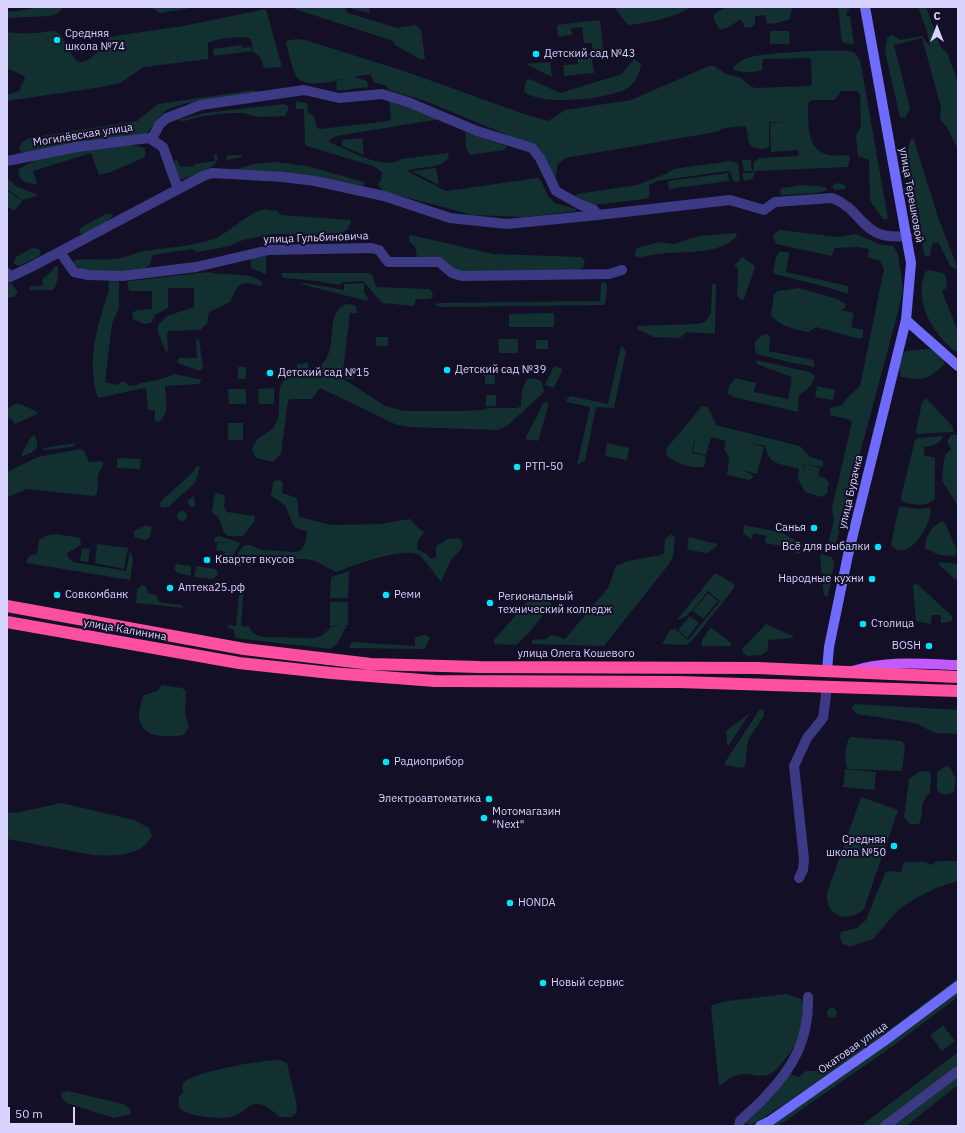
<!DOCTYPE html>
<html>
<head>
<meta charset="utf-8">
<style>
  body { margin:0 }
  #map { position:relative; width:965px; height:1133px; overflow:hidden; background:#130f26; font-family:"IBM Plex Sans",sans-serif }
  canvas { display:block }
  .frame { position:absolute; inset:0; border:8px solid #d9d4ff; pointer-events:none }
  .north { position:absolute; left:917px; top:8px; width:40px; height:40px; -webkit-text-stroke:3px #130f26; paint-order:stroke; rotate:0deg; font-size:11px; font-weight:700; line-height:16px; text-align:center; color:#d9d4ff }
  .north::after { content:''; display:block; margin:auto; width:14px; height:18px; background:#d9d4ff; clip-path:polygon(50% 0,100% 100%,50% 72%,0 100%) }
  .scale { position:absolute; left:8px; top:1107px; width:67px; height:18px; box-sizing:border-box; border:2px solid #d9d4ff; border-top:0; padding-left:5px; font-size:12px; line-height:14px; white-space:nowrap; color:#d9d4ff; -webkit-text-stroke:3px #130f26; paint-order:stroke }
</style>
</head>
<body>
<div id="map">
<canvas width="965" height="1133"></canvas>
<div class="frame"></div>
<div class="north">С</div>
<div class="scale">50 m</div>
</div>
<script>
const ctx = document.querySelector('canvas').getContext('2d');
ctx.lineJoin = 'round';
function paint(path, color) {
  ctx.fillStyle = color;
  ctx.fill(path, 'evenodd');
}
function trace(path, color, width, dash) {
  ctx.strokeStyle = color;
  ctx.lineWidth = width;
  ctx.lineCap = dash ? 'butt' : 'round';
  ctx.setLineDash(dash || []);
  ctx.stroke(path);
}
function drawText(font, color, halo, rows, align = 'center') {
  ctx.font = font + ' "IBM Plex Sans",sans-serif';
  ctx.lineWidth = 4;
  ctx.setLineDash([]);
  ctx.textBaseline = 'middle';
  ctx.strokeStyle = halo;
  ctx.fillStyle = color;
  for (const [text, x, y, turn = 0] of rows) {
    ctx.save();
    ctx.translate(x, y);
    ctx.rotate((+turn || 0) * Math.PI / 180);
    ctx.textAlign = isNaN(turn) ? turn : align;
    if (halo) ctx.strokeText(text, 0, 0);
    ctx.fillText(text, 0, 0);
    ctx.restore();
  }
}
paint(new Path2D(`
  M7 7 9 12 43 7H63L59 13 50 16 7 18Z
  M150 7H197L160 13Z
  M294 7H344L348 13 397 28 415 25 421 30 425 58 422 60 395 45 393 41 295 9Z
  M352 7H369L370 13 352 9Z
  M614 7H692C673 18 651 22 630 25L627 24Z
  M726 7H792L790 19 774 24 767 23 765 15 755 16V24L752 27 745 28 741 19 729 27 720 30 714 20V14Z
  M838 7H848L850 11 846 12 847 16H850L854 45 842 42Z
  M918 7H926L940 46 947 53 958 82V150L948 129 940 119 941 107 922 38 894 45 910 108 905 118 900 117 885 51 887 38 892 35 900 40 922 36 930 47 927 31Z
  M266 9 282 67 264 68 260 57 253 52 251 39C244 35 215 38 208 43V59L144 67 120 83 102 87 7 101V95L19 91 25 78 24 76 7 68V32C16 33 26 34 35 33 41 33 48 31 54 31 70 34 70 78 93 56 99 50 105 46 108 37L183 26Z
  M600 20 604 58 592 59 594 73 564 76 563 65 578 64 577 55 593 54 592 43H584L582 27 571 28 572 35 558 37 557 25Z
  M770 31H789L790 44H770Z
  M296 39 305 40 407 72 521 113 548 121 565 110 631 100 709 66H714L726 74 741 78 750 86 755 88 810 86 812 83 811 59 808 58 763 59 762 70C753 73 744 73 734 70L733 68C738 62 744 59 751 57 763 53 844 48 853 52 858 55 860 60 861 65L888 219H883L870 201 869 160 858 156 856 135 861 127 860 94 857 91H841L835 100H811L808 104C809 121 805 146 825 154 831 157 841 155 847 155L850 157 848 167 755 171 753 179 744 181 742 173 753 172 754 162 760 158 797 156 799 154 798 150 771 152 770 123 785 122H769V147C765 149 761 149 756 148 744 144 750 134 745 126L724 128 716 132 565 158 557 165 556 181 539 148 425 101 389 90 386 86 374 82 371 75C352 73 305 96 295 74 291 65 289 53 286 44L287 41Z
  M241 45 242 48 251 47 252 51 214 56 213 49Z
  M634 59 641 64C640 74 634 85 626 89 607 99 539 107 524 91L526 81 530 79 560 93 622 74Z
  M550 62 552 77 526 64Z
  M354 77 367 81 368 87 337 91 336 80Z
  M254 90 256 93 252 94 188 103 174 107 165 111 146 134 26 154 20 151 19 148 23 141 29 138 137 121 158 104Z
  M391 100 440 119 337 136 330 139 329 142C346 149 386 172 401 159L448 153 449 156C442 171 420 165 407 171L446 191 537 178 540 179 548 196 555 203 576 209V211L524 217 473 215 382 191 378 184 381 180 382 172 373 166 307 146 305 144 304 109H296V101L307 103 308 113 314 116 317 128 320 129 389 121 391 119 389 102Z
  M284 104 288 106V110L285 116 258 117 243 113H229L204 116 184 121 178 120 204 113Z
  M465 132 506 146 507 147 504 150 470 155 466 148Z
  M913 137 938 217 958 269 951 267 938 242 932 244 930 256H925L924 253C920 230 898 152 913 137Z
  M362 138 364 155 342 146V140Z
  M131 145 145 148V157L111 172 99 175 91 153 33 171 37 184C27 184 16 180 19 169 48 150 96 149 131 145Z
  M214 154 218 156C218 170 193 175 181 180L179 179 174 163 176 159 181 167 194 166 195 164 215 161Z
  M228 155H241L242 157 227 160 226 158Z
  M742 160H751L752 171H744Z
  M731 161 738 163 740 179 738 182H734L730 172 727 171 657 181 649 185V197L645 199 594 205 575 197 577 194 637 185 668 173 673 169Z
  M276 162 307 166 364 182 365 185 361 186 345 182 233 170 254 164Z
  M436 168 439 185 412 171Z
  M728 173 729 181 669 189 668 181Z
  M9 180 16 186 36 194 37 196 22 200 7 189V181Z
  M837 183 845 185 846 189 834 190 832 186Z
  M801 185 825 187 827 190 817 193 781 195 780 191 782 188Z
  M7 190 22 201 14 211 7 206Z
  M264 209 277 211 281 215 350 220 351 222 347 230 336 235 273 234 243 240 230 246 197 252 192 249 153 255 150 265C131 277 92 276 73 264L75 260C88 258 101 261 115 259 125 258 134 253 144 251 165 248 192 246 211 240 230 233 244 215 264 209Z
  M106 214H111L113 216C107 222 88 236 79 233L80 228Z
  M780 230 838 237 856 234 879 244 893 246 898 254 903 288 899 308 836 543 833 545 829 541 834 520 832 508 852 422 847 419 830 415V408L842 405 846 399 860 386 884 269 880 261 868 257 869 249 857 247 835 248 832 256 776 244 773 238 774 234Z
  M736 233 737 236C715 260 670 247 640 258L634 255 637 248 659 242 674 244 699 236Z
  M411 235 493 254 581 257 585 261 583 267 578 270 463 273 417 257 415 247 409 241V236Z
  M32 248 39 249 41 253 38 257 19 266 13 263 16 257Z
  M780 251 789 253V255L786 272 848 286V294L827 287 775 274 773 272 776 257Z
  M266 256V274L251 268V259Z
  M742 257 754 265 755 267 744 299 741 300 737 295 738 268 734 266Z
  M55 266 58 267C58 274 58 285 53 290H29L30 286H42L43 278 49 274Z
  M929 270 943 273 946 277 947 288 942 291 958 332V351H954C932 331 914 303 925 272Z
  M209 272C225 277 254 270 263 284L261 286C240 280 238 283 230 302L209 312 207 324 200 330 169 331 167 335 168 351 166 352 158 332V325L167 316 194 307V288H168V308L155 315 151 323 144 324 133 319 132 313 137 310 152 309V291H129L127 283 129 281Z
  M282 273H369L373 276 376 287 429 289 432 292 433 296 430 299H416L414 306 382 303 363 281 343 282 339 285 318 281 285 278 282 277Z
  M110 280 119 282V308L112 324 105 382 116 385 123 381 130 386 138 385 140 383 158 380 175 374 202 380 199 384 165 386C165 399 171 413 159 422L155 421V410H148L146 389 144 388 99 398 97 396C87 355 97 328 109 290L108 285Z
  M10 282 18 293 14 297 7 298V283Z
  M604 282 607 284 606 301 604 305 440 307 434 304 441 303 600 301 601 283Z
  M304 283 344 290V284L364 283V293L369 299 367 301 301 284Z
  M716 283 715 334 686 332 680 338 654 337 637 329V326L696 324 705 322 711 313 712 285Z
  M799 288 837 299 846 304 845 308 841 310 854 313 851 327 863 330V337L860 339 816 327 808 332C797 330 777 325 771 315L774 294 778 291Z
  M346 304 355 305 358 313H350L342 378 385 406 404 411H462L483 410 488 408H517L521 406C521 392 523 369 542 382L544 392 507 426 498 430 409 427 397 425 320 388 312 399H290L288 401 281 454 273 462 256 458 252 451C255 433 272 436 277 421 284 403 270 379 297 374V364L308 363 309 373C347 358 319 316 346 304Z
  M554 313V327H509V314Z
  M768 334 770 337 769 351 813 360 815 367 793 363 757 354C751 344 757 335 768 334Z
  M376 337H388V346H376Z
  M199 339 203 368 200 371 178 363 177 361 179 358H197L196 340Z
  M498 339H518V353H499Z
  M536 340H548V349H536Z
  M621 346 623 347 626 352 614 408 596 407 585 461 577 465 590 407 567 402 566 400 570 396 608 404Z
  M929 349 935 350 942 357 945 364C927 380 924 381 901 377 897 370 901 357 906 351Z
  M756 360 809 372 815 376C813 386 807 389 799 395L798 412 733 397 728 394 729 385 736 378 756 383 754 392 788 399 792 377 759 365 757 364Z
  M346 366 355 367 354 379H345Z
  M554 366 563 369 554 388 545 385Z
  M238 367H246V379H238Z
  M485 373H495V384H485Z
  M817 386 835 390 833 400 815 397Z
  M274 388V404H259L258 389Z
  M228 389H246V404H229Z
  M486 395H496V406H486Z
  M926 398 953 427V432L917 434 916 430 922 403Z
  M544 402 549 403 538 441 525 439Z
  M17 403 36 411 37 414 15 424 11 419 7 418V409Z
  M702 406 708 407 716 425 800 446 810 457 823 461V467L805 464H804L802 475 805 464 820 468 817 480 801 476 817 480 819 476 825 478 829 483 827 494 822 497 805 492 798 479 799 469C782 463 769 467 765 446L747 442 764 447 757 474 743 470 752 475 753 477 750 480 727 475 729 458 724 449 726 441 711 437 706 455 693 452 696 434 692 451V453L705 456 706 459 704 467C691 468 677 464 667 456L666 449Z
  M228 423H243V440H228Z
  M34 435C42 448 35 452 23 456L21 455 31 437Z
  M951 435H958V506L942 481 944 460 946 458 944 456 951 449 947 442Z
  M943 436C940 445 931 446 924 447V455L935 458V498C929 508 912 505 902 501L901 497 915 440 918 438Z
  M76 443 72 447 43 450 44 448Z
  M607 443 629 448 627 460 605 456Z
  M80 449 84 451 89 462 100 461 104 463 98 475 97 494 93 496 27 489 7 497V472L38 457Z
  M117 458 141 459 140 469 117 468Z
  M197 466 200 467 195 483 168 507 161 508 160 503 164 498 191 474Z
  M278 479 283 482 282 493 297 498 299 517 332 525 380 524 410 519 418 528 424 532 418 541 417 549 428 555 431 559 436 557V546L448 539 459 538 463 544 461 549 451 560 441 582 421 556C405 545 354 566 336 572L315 561 305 559H258L250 555H241V566L235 567 233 565 238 553 245 545H250L261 550 296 552 301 550 306 541 307 532 294 527 285 505 271 496 273 482Z
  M216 493 222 494 225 496 224 507 227 512 255 516 254 522 243 536H228L224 533 219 518 212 512 214 497Z
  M194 495 195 506 192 508 187 502Z
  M899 506 916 509 929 508 931 510C931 525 908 565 891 545Z
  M177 516a5 5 0 1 1 10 0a5 5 0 1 1-10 0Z
  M942 521 946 525 957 551 954 556 939 555 925 548C925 537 932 526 942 521Z
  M146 525 152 527 149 538 145 540 134 537V531Z
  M744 525 783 533 808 548 798 554 787 547 765 543 766 536 753 533 752 540 743 533Z
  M56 534 80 538 81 545 67 553 68 557 73 562 126 571 130 551 133 559 130 580 27 563V560L29 556 37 554 39 540 48 535Z
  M671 534 675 538 673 556 669 564 604 646 532 644V640L546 639 552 635 565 639 608 588 616 566 628 561 661 555 664 553 665 539Z
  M219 536 238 542 240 544 229 562 220 557 222 554 227 552 216 550 217 543H229L214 542 215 537Z
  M689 537 717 544V546L707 553 689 550 687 549Z
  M97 544 128 548 124 569 95 563Z
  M82 548 90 549 88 562 80 561Z
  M822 554 832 557 834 564 828 597 824 595 820 557Z
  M940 562 958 564V582L938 564Z
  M176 564 191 566V576L177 573 174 568Z
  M196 566 216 569 218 574 213 579 194 577Z
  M349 571 348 598H330L331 577Z
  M715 573 734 584V588L691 642 686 645 662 644 670 630 675 629 688 640 720 601 708 591C700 600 689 619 677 620Z
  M917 584 952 616V621L941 623V615H932L931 624 916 621 913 585Z
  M142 585 146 586 148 593 157 596 159 602 182 605 183 608 136 603 137 589Z
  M240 586H244L241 626 249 627 253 633 262 637 314 638 322 636 331 627 344 625 346 627 337 644 330 649 235 638 234 630 227 627 229 625 236 626Z
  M536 592 552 604 529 633 516 645 494 644V640Z
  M708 593 718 601 703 619 693 611Z
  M330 602H348V625L330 626Z
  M690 616 699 623 687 638 678 630Z
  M766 624 793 636V638L768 640V650L762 655 747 656 743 653 742 649Z
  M710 628H712L731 643V646H702V640Z
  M422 635H426L430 638 425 649 349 648 352 642 415 646V638Z
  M162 685 182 688 186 691 185 714 189 726 184 735C166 738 137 738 139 713 140 706 141 700 144 695L157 691Z
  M855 704 958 710V734L935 733 915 723 857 714 852 709V706Z
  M763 709 764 716 748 740 745 766 742 768 724 765C725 761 754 719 759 710Z
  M750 713 729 745H727L726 731Z
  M851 737 902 741 905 745 902 771 848 769C844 763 845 740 851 737Z
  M949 766 956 779 954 792C948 795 941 796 937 790V772L944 767Z
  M845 769 876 772 874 790 843 787Z
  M925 771 930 772 931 775 930 793C917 804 926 810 919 824H910L904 817 909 779 919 772Z
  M861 797 898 810 864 909C848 924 825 916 827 893Z
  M61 803 134 820 149 828 152 836C141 857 113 856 93 855L7 839V813L20 812Z
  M938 861H958V881L936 888 911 901 898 910 873 939 850 947 842 943 840 936 841 932 857 928 866 920 885 873 888 871 901 872 904 862H925L931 865Z
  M958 978V983L823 1079 760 1120 751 1125 746 1124V1122L790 1074 799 1077 806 1071H817L831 1065 864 1041 885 1033Z
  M958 992V997L897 1043 778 1126H771L854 1068Z
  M786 994 801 999C806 1007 803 1027 800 1036 797 1044 779 1069 772 1073 754 1082 744 1064 723 1084L719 1085 711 1008 712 1005 727 1001Z
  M827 1013a5 5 0 1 1 10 0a5 5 0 1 1-10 0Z
  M943 1025 955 1041 942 1051 930 1035Z
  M958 1052V1065L879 1126H861Z
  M280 1060 287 1063 297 1106 296 1113 292 1117H279C273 1111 267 1105 258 1104 248 1103 243 1114 234 1116 224 1120 186 1117 180 1108 178 1105 179 1100 179 1096L183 1093V1083C196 1071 261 1060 280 1060Z
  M958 1077V1085L906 1126H894Z
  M68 1091 123 1104 131 1110 130 1114 114 1118 67 1103 62 1098 61 1093Z`), '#12302f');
trace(new Path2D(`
  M152 139 159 125 167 118 201 105 304 90 339 98 382 94 408 102 477 131 532 148 540 158 556 191 579 204 594 210 598 215 730 200 764 210 775 202 832 198C865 210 859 241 907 236
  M7 161 77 147 149 138 163 147 178 189
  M60 252 74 272 88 275 122 276 196 267 269 250 371 248 379 250 388 262H439L452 273 462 276 609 274 622 270
  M7 273 10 277 31 267 203 176 212 173 283 177 315 181 384 196 450 218 507 224 598 215
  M799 878 803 870 804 859 794 766 807 738 823 718 826 696 825 686
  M739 1126 740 1121C748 1113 757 1106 765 1097 794 1067 809 1039 808 997
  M885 1126 958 1071`), '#3d3a85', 10);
trace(new Path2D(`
  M906 320 958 366
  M827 671 829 647 848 555 906 320 911 263 865 7
  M760 1126 770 1121 887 1039 958 986`), '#6f6bff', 10);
trace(new Path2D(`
  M853 671C884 660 925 664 958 665`), '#c25bff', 10);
trace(new Path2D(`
  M7 606 244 649 371 664 479 667 757 668 958 677
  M7 622 239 663 331 673 435 681 679 682 958 691`), '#ff4fa3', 12);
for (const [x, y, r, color] of [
  [57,40,4,"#00e5ff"],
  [536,54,4,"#00e5ff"],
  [447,370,4,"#00e5ff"],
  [270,373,4,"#00e5ff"],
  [517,467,4,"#00e5ff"],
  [814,528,4,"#00e5ff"],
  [878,547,4,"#00e5ff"],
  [207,560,4,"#00e5ff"],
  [872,579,4,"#00e5ff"],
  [170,588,4,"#00e5ff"],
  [57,595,4,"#00e5ff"],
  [386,595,4,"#00e5ff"],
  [490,603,4,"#00e5ff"],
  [863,624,4,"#00e5ff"],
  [929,646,4,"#00e5ff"],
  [386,762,4,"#00e5ff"],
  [489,799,4,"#00e5ff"],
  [484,818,4,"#00e5ff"],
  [894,846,4,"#00e5ff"],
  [510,903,4,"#00e5ff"],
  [543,983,4,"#00e5ff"]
]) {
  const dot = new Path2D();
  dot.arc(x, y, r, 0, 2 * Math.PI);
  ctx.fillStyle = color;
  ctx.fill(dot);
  trace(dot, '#130f26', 1.5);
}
drawText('11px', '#d9d4ff', '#130f26', [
  ["Средняя",65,34],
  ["школа №74",65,47],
  ["Детский сад №43",544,54],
  ["Детский сад №39",455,370],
  ["Детский сад №15",278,373],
  ["РТП-50",525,467],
  ["Санья",806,528,"right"],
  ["Всё для рыбалки",870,547,"right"],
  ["Квартет вкусов",215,560],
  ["Народные кухни",864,579,"right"],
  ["Аптека25.рф",178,588],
  ["Совкомбанк",65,595],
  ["Реми",394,595],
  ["Региональный",498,597],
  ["технический колледж",498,610],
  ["Столица",871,624],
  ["BOSH",921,646,"right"],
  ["Радиоприбор",394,762],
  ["Электроавтоматика",481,799,"right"],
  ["Мотомагазин",492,812],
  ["\"Next\"",492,825],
  ["Средняя",886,840,"right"],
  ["школа №50",886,853,"right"],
  ["HONDA",518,903],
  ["Новый сервис",551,983]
], 'left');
drawText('11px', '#d9d4ff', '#130f26', [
  ["Могилёвская улица",83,135,-9],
  ["улица Терешковой",911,195,80],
  ["улица Гульбиновича",316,238,-2],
  ["улица Бурачка",851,492,-77],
  ["улица Калинина",125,630,10],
  ["улица Олега Кошевого",576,654],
  ["Окатовая улица",853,1048,-35]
]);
</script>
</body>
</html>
